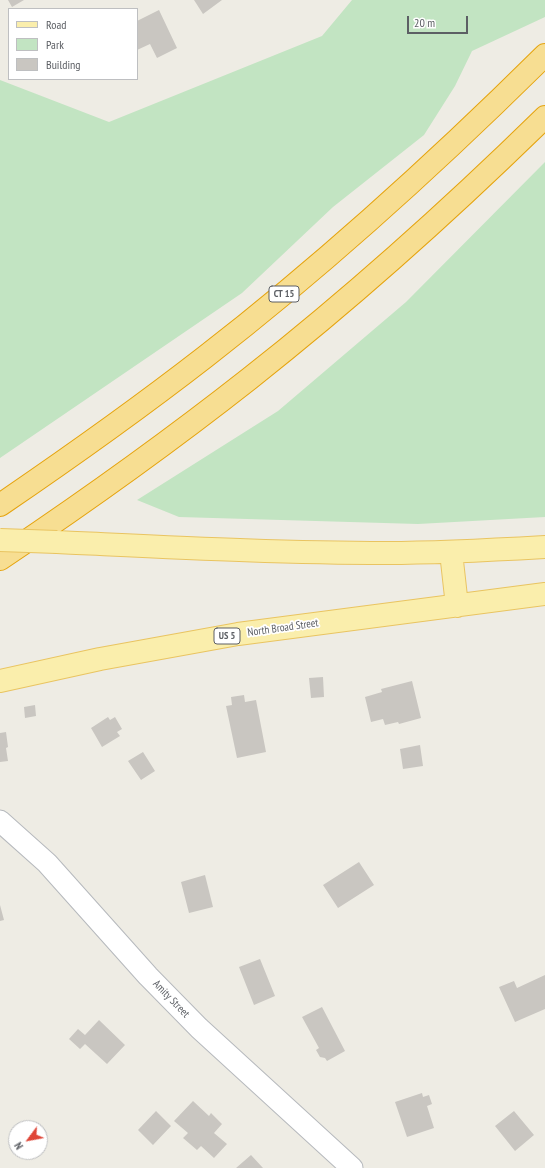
<!DOCTYPE html>
<html>
<head>
<meta charset="utf-8">
<style>
  body { margin:0 }
  #map { position:relative; width:545px; height:1168px; overflow:hidden; background:#eeece4; font-family:"PT Sans Narrow",sans-serif }
  canvas { display:block }
  .legend { position:absolute; left:8px; top:8px; width:130px; height:72px; box-sizing:border-box; background:#fff; border:1px solid #bebfc1; margin:0; padding:5px 7px; list-style:none; font-size:12px; color:#5c5f64 }
  .legend li { display:flex; align-items:center; gap:8px; height:20px }
  .legend b { width:20px; border:1px solid #bebfc1 }
  .north { position:absolute; left:8px; top:1120px; width:40px; height:40px; box-sizing:border-box; background:#fff; border:1px solid #bebfc1; border-radius:50%; rotate:238deg; font-size:11px; font-weight:700; line-height:16px; text-align:center; color:#5c5f64 }
  .north::after { content:''; display:block; margin:auto; width:14px; height:18px; background:#df4638; clip-path:polygon(50% 0,100% 100%,50% 72%,0 100%) }
  .scale { position:absolute; left:407px; top:16px; width:61px; height:18px; box-sizing:border-box; border:2px solid #5c5f64; border-top:0; padding-left:5px; font-size:12px; line-height:14px; white-space:nowrap; color:#5c5f64; -webkit-text-stroke:3px #fff; paint-order:stroke }
</style>
</head>
<body>
<div id="map">
<canvas width="545" height="1168"></canvas>
<ul class="legend">
<li><b style="height:5px;background:#faeeac"></b>Road</li>
<li><b style="height:11px;background:#c2e4c2"></b>Park</li>
<li><b style="height:11px;background:#c9c6c1"></b>Building</li>
</ul>
<div class="north">N</div>
<div class="scale">20 m</div>
</div>
<script>
const ctx = document.querySelector('canvas').getContext('2d');
ctx.lineJoin = 'round';
function paint(path, color) {
  ctx.fillStyle = color;
  ctx.fill(path, 'evenodd');
}
function trace(path, color, width, dash) {
  ctx.strokeStyle = color;
  ctx.lineWidth = width;
  ctx.lineCap = dash ? 'butt' : 'round';
  ctx.setLineDash(dash || []);
  ctx.stroke(path);
}
function drawText(font, color, halo, rows, align = 'center') {
  ctx.font = font + ' "PT Sans Narrow",sans-serif';
  ctx.lineWidth = 3.5;
  ctx.setLineDash([]);
  ctx.textBaseline = 'middle';
  ctx.strokeStyle = halo;
  ctx.fillStyle = color;
  for (const [text, x, y, turn = 0] of rows) {
    ctx.save();
    ctx.translate(x, y);
    ctx.rotate((+turn || 0) * Math.PI / 180);
    ctx.textAlign = isNaN(turn) ? turn : align;
    if (halo) ctx.strokeText(text, 0, 0);
    ctx.fillText(text, 0, 0);
    ctx.restore();
  }
}
paint(new Path2D(`
  M352 0H545V17L472 51 455 86 424 135 333 207 242 293 0 458V80L109 122 322 36Z
  M545 162V517L418 524 179 517 137 500 278 411 406 302Z`), '#c2e4c2');
paint(new Path2D(`
  M8 0H24L12 7Z
  M194 0H222L203 14Z
  M159 10 177 48 157 58 150 44 137 50V21Z
  M323 677 324 697 311 698 309 678Z
  M412 681 421 718 399 724 398 722 385 725 383 719 371 722 365 697 382 692 381 689Z
  M244 695 245 702 256 700 266 752 237 758 226 706 232 705 231 697Z
  M35 705 36 716 25 718 24 707Z
  M108 717 110 720 115 717 122 729 117 732 120 736 102 747 91 728Z
  M6 732 8 747 6 748 8 761 0 762V733Z
  M420 745 423 766 403 769 400 749Z
  M143 752 155 771 141 780 128 761Z
  M359 862 374 885 338 908 323 885Z
  M205 875 213 907 189 913 181 882Z
  M0 905 4 920 0 921Z
  M260 959 275 996 254 1005 239 967Z
  M545 975V1009L515 1022 499 987 514 981 517 988Z
  M322 1007 345 1051 327 1061 325 1058 320 1057 316 1050 319 1048 302 1017Z
  M99 1020 125 1045 107 1064 85 1044 80 1049 69 1039 78 1029 85 1035Z
  M422 1093 423 1097 429 1095 432 1104 427 1106 434 1128 407 1137 395 1102Z
  M193 1101 209 1116 211 1113 222 1124 214 1133 227 1144 214 1158 201 1146 197 1150 183 1138 188 1133 174 1121Z
  M156 1111 171 1126 153 1145 138 1130Z
  M514 1111 534 1135 515 1151 495 1126Z
  M251 1155 263 1168H236Z`), '#c9c6c1');
const street = new Path2D(`
  M0 821 47 863 148 976 199 1028 352 1168`);
const primary = new Path2D(`
  M57 542C167 547 277 553 387 553 440 553 493 550 545 547
  M451 552 457 606
  M0 681 100 659 238 634 545 594`);
const highway = new Path2D(`
  M0 505C69 458 138 409 205 357 325 264 437 162 545 55
  M0 559C85 502 169 442 249 379 353 297 451 209 545 117`);
trace(street, '#b6b9bd', 23);
trace(primary, '#e9c461', 24);
trace(highway, '#e5a30d', 24);
trace(street, '#fff', 21);
trace(primary, '#faeeac', 22);
trace(highway, '#f7de92', 22);
const primaryBridge = new Path2D(`
  M0 540 57 542`);
trace(primaryBridge, '#e9c461', 24, []);
trace(primaryBridge, '#faeeac', 22);
for (const [x, y, w] of [
  [284,294,30],
  [227,636,26]
]) {
  const box = new Path2D();
  box.roundRect(x - w / 2, y - 8, w, 16, 3);
  ctx.fillStyle = '#fff';
  ctx.fill(box);
  trace(box, '#5c5f64', 1);
}
drawText('bold 10px', '#5c5f64', null, [
  ["CT 15",284,294],
  ["US 5",227,636]
]);
drawText('11px', '#5c5f64', '#fff', [
  ["North Broad Street",283,628,-8],
  ["Amity Street",171,999,46]
]);
</script>
</body>
</html>
